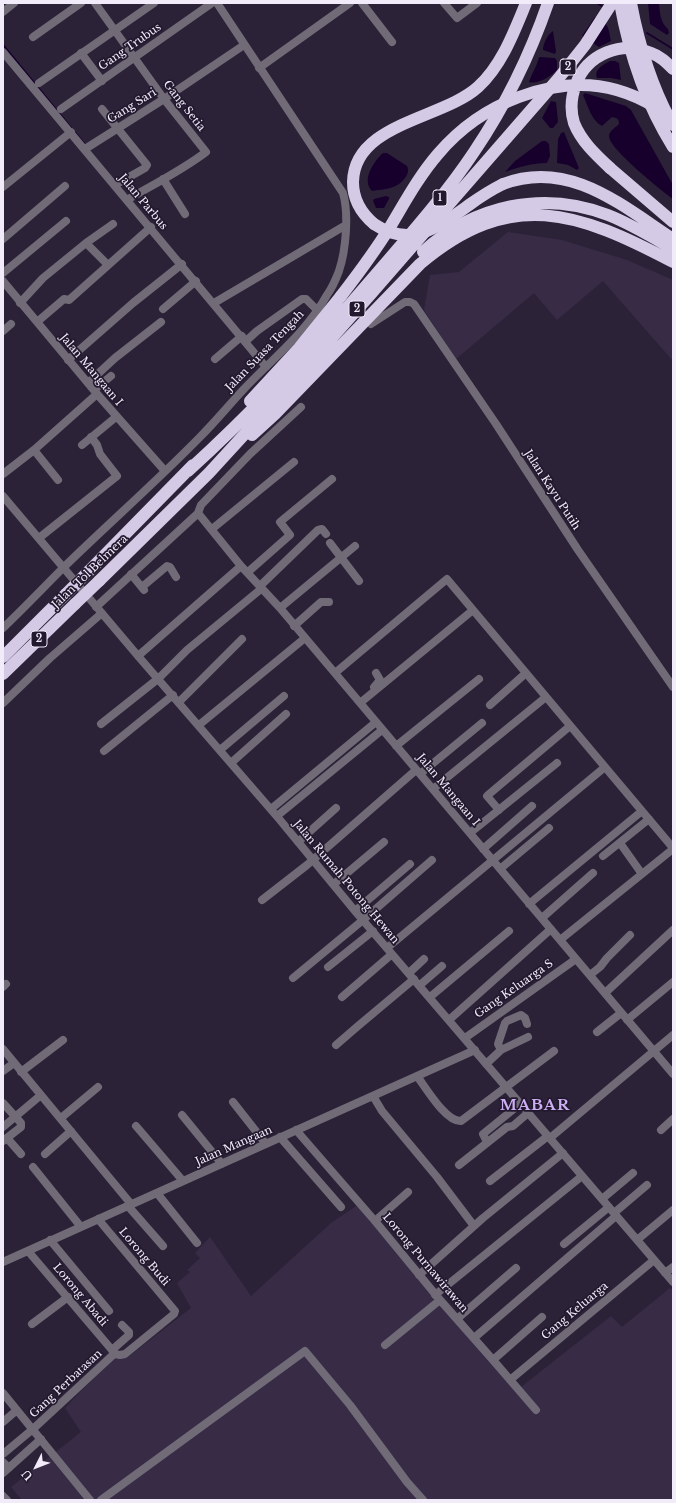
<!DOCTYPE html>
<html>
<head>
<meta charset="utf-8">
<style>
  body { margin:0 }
  #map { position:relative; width:676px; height:1503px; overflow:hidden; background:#2c2238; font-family:"Libre Baskerville",serif }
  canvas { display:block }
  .frame { position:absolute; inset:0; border:4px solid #f1ebfa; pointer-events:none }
  .north { position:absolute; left:16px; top:1447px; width:40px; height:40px; -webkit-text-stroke:3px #22192e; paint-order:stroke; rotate:228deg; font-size:11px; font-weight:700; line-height:16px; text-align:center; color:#f1ebfa }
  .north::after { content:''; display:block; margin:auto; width:14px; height:18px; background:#f1ebfa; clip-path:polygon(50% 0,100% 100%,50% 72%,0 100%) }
</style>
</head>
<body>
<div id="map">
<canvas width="676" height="1503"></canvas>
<div class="frame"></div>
<div class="north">U</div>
</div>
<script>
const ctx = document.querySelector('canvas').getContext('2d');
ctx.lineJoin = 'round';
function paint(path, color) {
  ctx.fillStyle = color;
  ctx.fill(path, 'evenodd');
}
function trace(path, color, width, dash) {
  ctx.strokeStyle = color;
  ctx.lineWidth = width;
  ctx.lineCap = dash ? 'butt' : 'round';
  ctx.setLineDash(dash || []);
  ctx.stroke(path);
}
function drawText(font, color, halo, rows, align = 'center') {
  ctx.font = font + ' "Libre Baskerville",serif';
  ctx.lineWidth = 3.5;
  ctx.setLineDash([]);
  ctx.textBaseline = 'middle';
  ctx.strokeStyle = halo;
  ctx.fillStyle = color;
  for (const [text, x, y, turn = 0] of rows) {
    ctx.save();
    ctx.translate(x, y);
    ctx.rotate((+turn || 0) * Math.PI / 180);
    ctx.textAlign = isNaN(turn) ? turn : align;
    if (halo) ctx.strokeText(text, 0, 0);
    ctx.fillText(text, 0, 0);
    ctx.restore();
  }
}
paint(new Path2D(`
  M508 232 562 240 627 260 673 280V361L603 281 557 320 534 293 456 359 424 310 430 275 459 272Z
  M362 1202 521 1387 611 1316 622 1327 670 1288 673 1291V1500H22L11 1487 81 1432 65 1408 80 1392 114 1359 128 1357 191 1308 177 1283 190 1272 187 1270 200 1258 195 1253 210 1237 251 1296 331 1223Z`), '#372b46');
paint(new Path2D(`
  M648 3H659C660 13 660 22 668 29L669 33 667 35 650 24Z
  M595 17C609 24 608 26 611 41L599 47 582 36Z
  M553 31 556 51 555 54 543 50C543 44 547 35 553 31Z
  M539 57 555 58 557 61V70C551 76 538 85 529 82 532 73 537 66 539 57Z
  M610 61H615L619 63 621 80 611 78H597C594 69 603 65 610 61Z
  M585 93 626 106 631 110 673 185V199C662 191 608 148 609 136 609 131 616 127 619 124 619 119 617 118 612 117L602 126C591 120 588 106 583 95Z
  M551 101 556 102 558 122 553 128H550L542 118Z
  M564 132 579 168 577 170 568 165 557 163 558 139 561 133Z
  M542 141H546L549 144 550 156 547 163C532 163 519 167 505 172L515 161Z
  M383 153H387L407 166C409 171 408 174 405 178 397 189 385 189 372 191 361 180 374 161 383 153Z
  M386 196 389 197V199L384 208H376L373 201 374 199Z`), '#18002d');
trace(new Path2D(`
  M597 3 605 8
  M647 33 673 49
  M3 45 86 146`), '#18002d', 2);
trace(new Path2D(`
  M95 3 164 99 206 152C181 171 154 184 127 200
  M362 3 392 42
  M444 3 457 18 477 3
  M3 12 14 3
  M33 37 81 3
  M3 52 266 367
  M81 53 102 81
  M259 68 350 3
  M39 83 154 3
  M61 109 212 3
  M102 109 147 165 145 168 115 185
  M85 149 164 99 244 45
  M163 179 185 214
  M3 187 71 132
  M3 239 65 186
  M86 243 108 265
  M3 273 66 221
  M3 281 97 394 165 471
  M20 303 43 278 86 243 113 224
  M214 303 346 225
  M163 309 196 281
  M37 322 64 299 69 300 151 227
  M371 324 405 302H410L414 304 496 424 578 550 673 687
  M3 331 11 324
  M246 341 257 331 302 299H306L317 310
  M215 359 242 336
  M68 360 133 303 182 264
  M88 383 115 358 161 322
  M94 390 111 376
  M82 445 116 417
  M34 450 58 480
  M3 474 34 450 97 394
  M3 496 138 656 280 820 355 911 673 1282
  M198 513 241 566 280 608 673 1074
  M212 529 294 462
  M39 538 117 476 100 454 97 445 91 437
  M330 543 359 581
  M248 572 290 535 280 522 332 479
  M131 574 144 590
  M260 586 318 530 322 529 326 534
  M142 587 167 566 170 567 176 577
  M96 607 195 516 198 513 201 505 250 454 301 407
  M280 608 355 546
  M294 626 321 602H329
  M3 628C23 609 43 588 63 568 108 524 156 482 200 437 215 422 229 405 243 390 272 359 306 333 327 295 332 288 336 279 339 271 346 250 349 214 343 193L217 3
  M138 656 241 566
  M335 673 447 579 673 848
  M374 687 380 680 376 673
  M179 702 242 639
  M3 703 50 658 102 613
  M360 703 473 610
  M490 705 526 673
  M101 724 159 678 187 650 261 589
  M199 725 305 638
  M396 746 479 679
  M220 750 284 696
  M104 751 173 695
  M231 763 286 714
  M420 774 482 723
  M433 789 546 697
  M271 809 376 722
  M499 810 487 796 488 795 570 726
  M277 816 382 730
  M470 833 557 763
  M298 842 336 808
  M620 843 642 874
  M483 849 532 806
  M603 856 649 819
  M500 869 549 828
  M334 884 384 842
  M262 900 307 865 416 770
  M529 904 642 811
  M355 911 410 864
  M542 918 593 873
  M560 940 673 849
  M387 948 605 767
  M328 967 373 931
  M409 973 424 959
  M590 975 600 967 607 958 630 935
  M293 978 363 920 432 860
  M420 985 442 966
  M3 987 6 984
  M605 993 673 930
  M342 997 392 954
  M430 997 509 931
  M449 1020 551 929
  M627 1020 673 982
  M597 1032 621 1013
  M465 1038 576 959
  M336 1045 358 1026 414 979
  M3 1049 131 1204
  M501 1050 498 1044 505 1023 507 1021 521 1015 525 1018 527 1024
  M486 1064 501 1050 528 1037
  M3 1071 14 1063
  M21 1072 63 1040
  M417 1076C426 1088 446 1122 461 1121L554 1051
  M373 1096 382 1111 437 1177 474 1226
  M233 1102 266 1144
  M3 1103 21 1123V1127L3 1141
  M182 1115 222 1164
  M61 1118 98 1087
  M136 1126 183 1181
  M3 1127 41 1095
  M296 1130 375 1221 440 1300 493 1360 536 1410
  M661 1130 673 1119
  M280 1137 341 1207
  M7 1138 21 1154
  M550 1138 673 1035
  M487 1142 483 1134 520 1104
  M45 1154 71 1131
  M459 1165 507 1127 513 1126 528 1113
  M33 1167 81 1227
  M490 1181 548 1136
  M157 1193 197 1243
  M602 1199 633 1173
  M128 1206 163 1246
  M614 1213 647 1185
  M98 1219 175 1311 174 1314 125 1354 120 1355 114 1354
  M375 1221 408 1192
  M50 1240 109 1311
  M637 1240 673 1210
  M564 1244 609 1207
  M28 1251 112 1350 114 1354
  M3 1262 475 1050
  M665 1273 673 1267
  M419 1275 483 1218 563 1153
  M435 1295 582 1176
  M457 1319 516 1268
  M32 1324 68 1297
  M474 1338 616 1216
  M385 1345 440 1300
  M112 1350 129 1335V1332L122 1325
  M493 1360 542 1317
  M510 1380 654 1260
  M3 1393 90 1500
  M3 1422 17 1410
  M3 1454 33 1429 114 1354
  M3 1462 9 1468
  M3 1473 41 1439
  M3 1496 7 1500
  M101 1500 305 1351 350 1405 407 1482 423 1500`), '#706b77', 8);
trace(new Path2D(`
  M620 3C629 53 646 104 673 147
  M631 3C639 45 652 88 673 125
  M610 168 673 222
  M503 184C569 159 621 205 673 239
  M374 224C361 213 353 200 353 182 354 123 443 119 478 87 502 65 514 32 526 3
  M423 252C474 205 543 190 608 215 631 224 652 237 673 249
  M250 401 299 348 341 296
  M252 435 275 414 420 264C511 187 578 212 673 262
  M188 471C254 411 314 347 372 279 407 238 444 197 474 152 505 106 530 55 548 3
  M89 571 193 465
  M99 581 209 473 297 377 370 295 558 79 585 45 612 3
  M3 657 66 594
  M3 674 75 604`), '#d5cae6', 12);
trace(new Path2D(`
  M610 168C596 155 581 141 574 123 570 110 571 97 576 84 587 54 622 40 651 53 660 56 666 62 673 69
  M374 224C411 249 438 227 469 205 480 197 491 190 503 184
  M341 296C358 274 375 251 390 227 405 202 419 176 438 154 460 128 487 109 519 97 576 76 624 82 673 119
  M66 594 89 571
  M75 604 99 581`), '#d5cae6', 12);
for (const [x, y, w] of [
  [568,67,16],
  [440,198,14],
  [357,309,16],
  [39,639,16]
]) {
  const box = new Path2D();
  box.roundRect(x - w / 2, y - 8, w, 16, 3);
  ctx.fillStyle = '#22192e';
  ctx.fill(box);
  trace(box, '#f1ebfa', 1);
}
drawText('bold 10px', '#f1ebfa', null, [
  ["2",568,67],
  ["1",440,198],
  ["2",357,309],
  ["2",39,639]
]);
drawText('11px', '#f1ebfa', '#22192e', [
  ["Gang Trubus",130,47,-35],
  ["Gang Sari",132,106,-32],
  ["Gang Setia",184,106,52],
  ["Jalan Parbus",143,202,50],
  ["Jalan Suasa Tengah",265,351,-46],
  ["Jalan Mangaan I",91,370,50],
  ["Jalan Kayu Putih",552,490,57],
  ["Jalan Tol Belmera",90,572,-44],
  ["Jalan Mangaan I",448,790,50],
  ["Jalan Rumah Potong Hewan",346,882,50],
  ["Gang Keluarga S",514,989,-35],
  ["Jalan Mangaan",234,1146,-24],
  ["Lorong Budi",144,1257,50],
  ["Lorong Purnawirawan",425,1263,50],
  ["Lorong Abadi",80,1295,50],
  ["Gang Keluarga",575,1311,-40],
  ["Gang Perbatasan",66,1384,-43]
]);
ctx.letterSpacing = '1px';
drawText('bold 15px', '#ccaef2', '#22192e', [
  ["MABAR",535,1106]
]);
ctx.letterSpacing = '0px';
</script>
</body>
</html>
